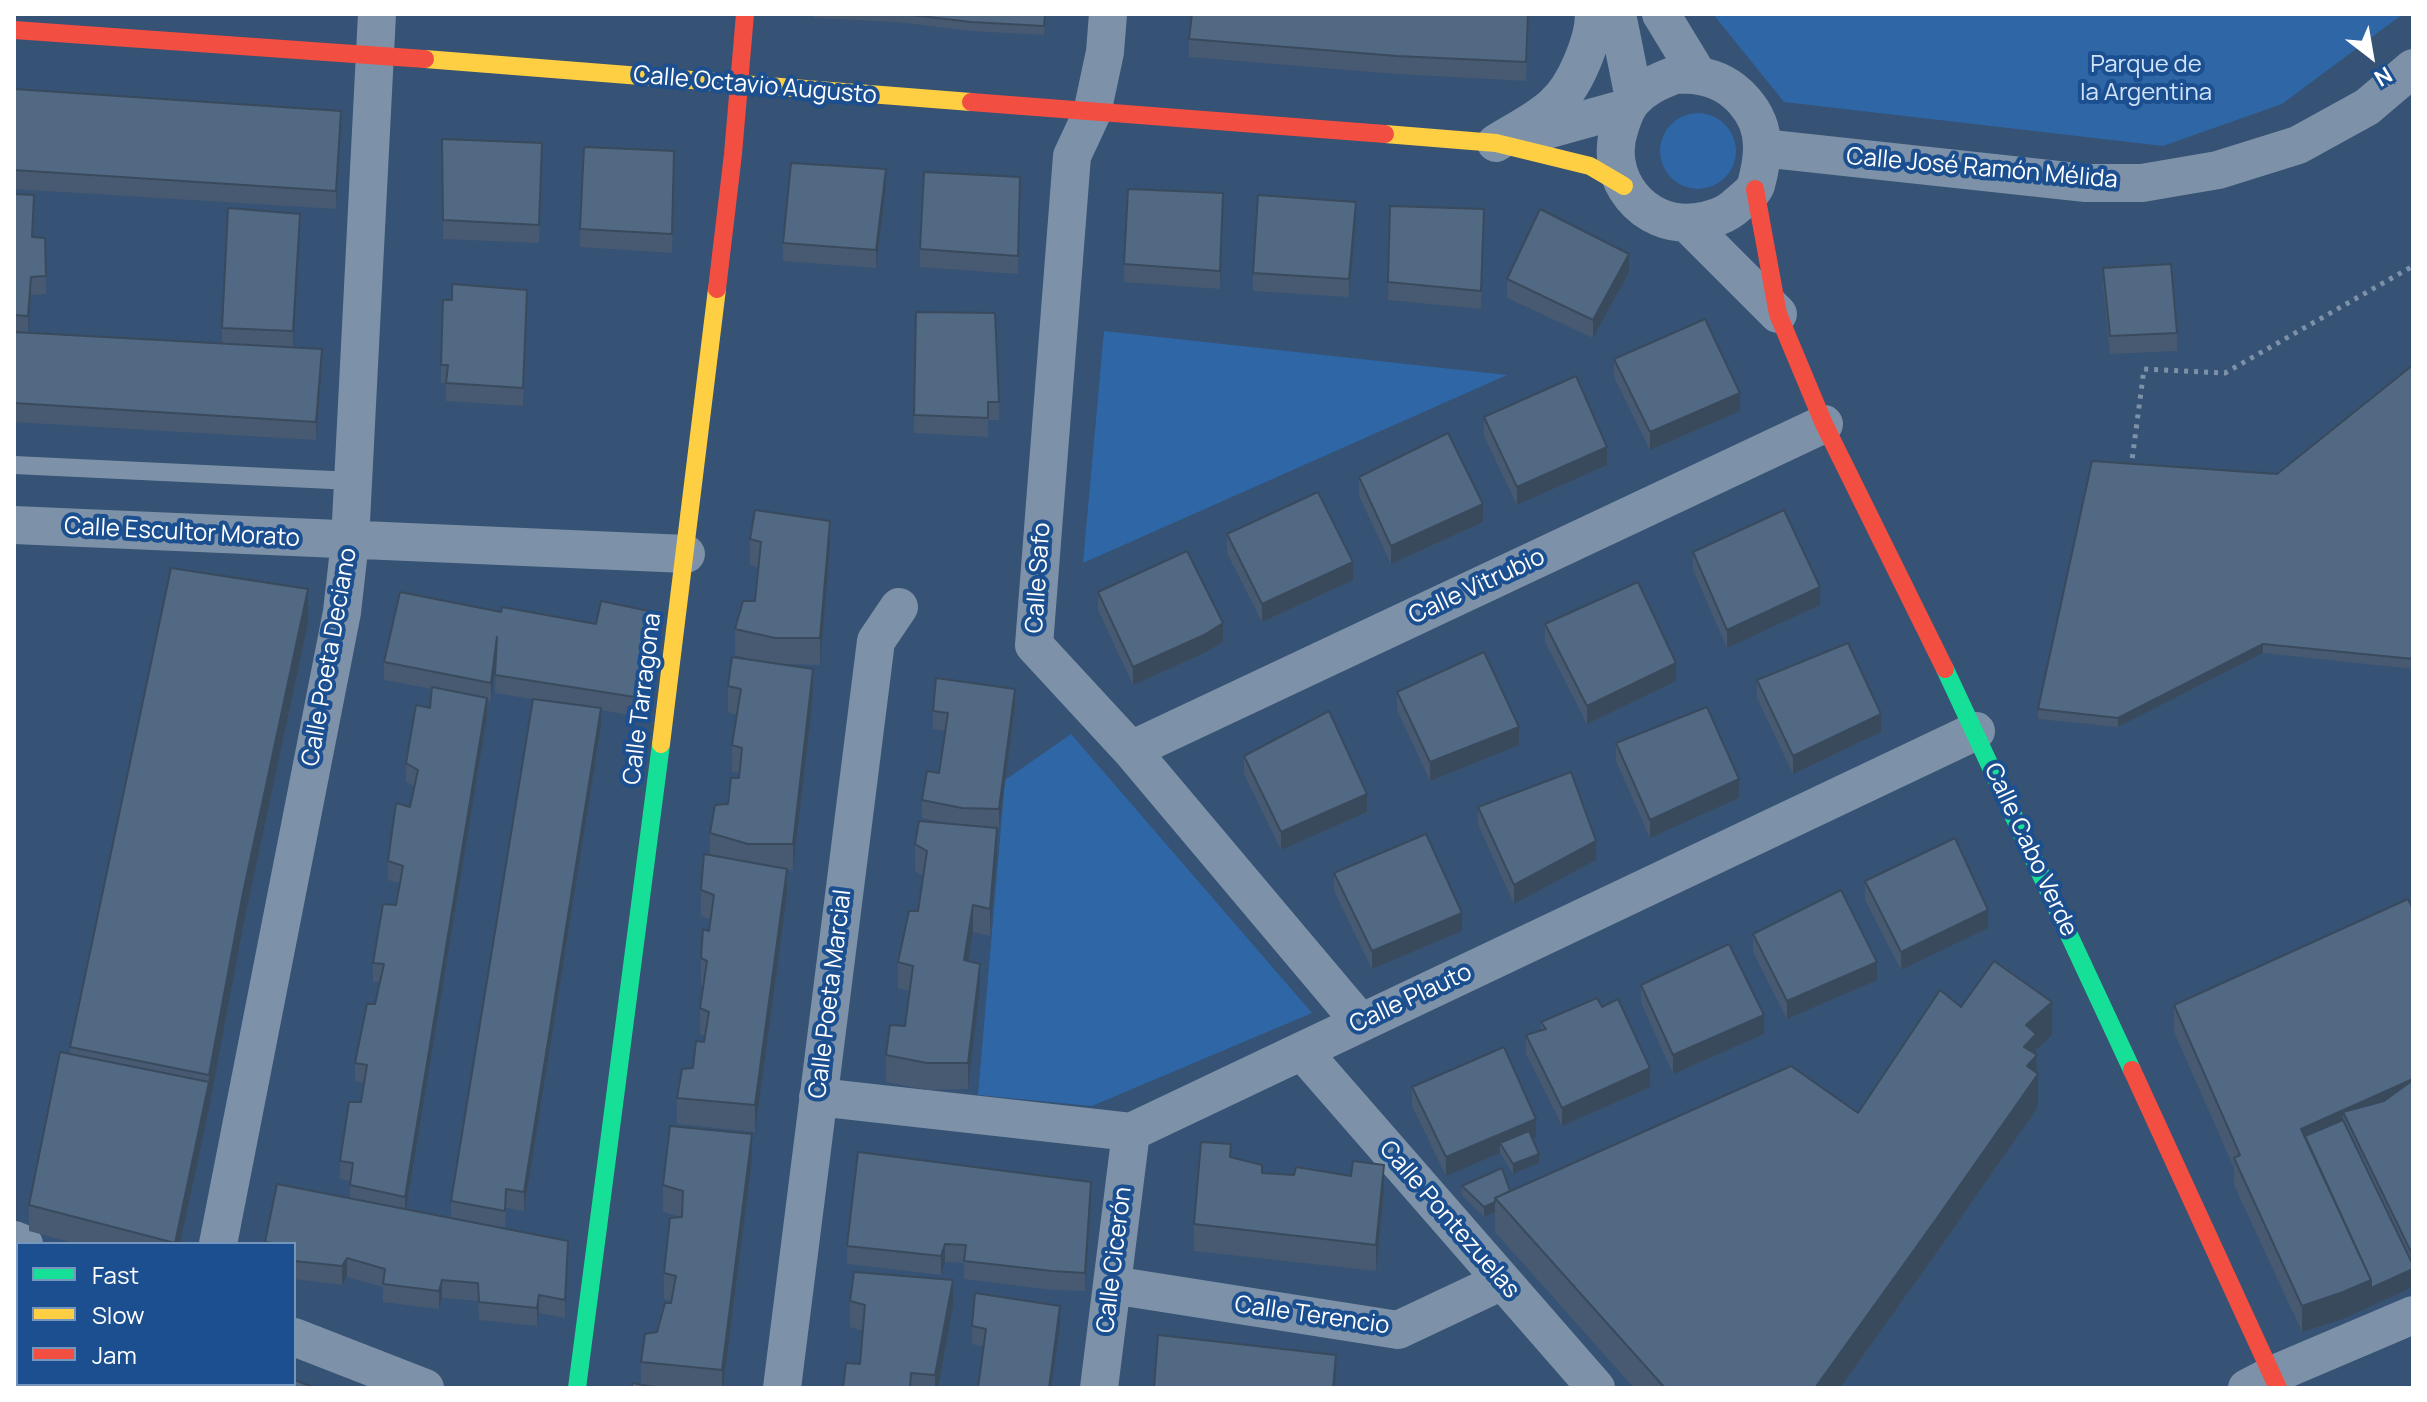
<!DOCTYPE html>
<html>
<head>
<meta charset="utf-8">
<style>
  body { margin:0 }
  #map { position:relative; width:2427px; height:1402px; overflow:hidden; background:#365274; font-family:Manrope,sans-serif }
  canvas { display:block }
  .frame { position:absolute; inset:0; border:16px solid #fff; pointer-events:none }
  .legend { position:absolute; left:16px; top:1242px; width:280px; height:144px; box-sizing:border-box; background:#1b4f8f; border:2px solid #7695bc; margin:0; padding:10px 14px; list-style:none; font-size:24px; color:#fff }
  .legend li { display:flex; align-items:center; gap:16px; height:40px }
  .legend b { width:40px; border:2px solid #7695bc }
  .north { position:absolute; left:2331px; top:16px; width:80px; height:80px; -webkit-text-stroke:6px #1b4f8f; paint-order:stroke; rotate:149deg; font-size:22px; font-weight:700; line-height:32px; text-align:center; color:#fff }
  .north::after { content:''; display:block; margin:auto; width:28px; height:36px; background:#fff; clip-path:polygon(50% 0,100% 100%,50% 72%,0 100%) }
</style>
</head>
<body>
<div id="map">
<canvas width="2427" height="1402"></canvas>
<div class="frame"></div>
<ul class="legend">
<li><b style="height:10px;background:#16e098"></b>Fast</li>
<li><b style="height:10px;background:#ffcf43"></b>Slow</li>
<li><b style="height:10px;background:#f24e42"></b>Jam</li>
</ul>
<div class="north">N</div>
</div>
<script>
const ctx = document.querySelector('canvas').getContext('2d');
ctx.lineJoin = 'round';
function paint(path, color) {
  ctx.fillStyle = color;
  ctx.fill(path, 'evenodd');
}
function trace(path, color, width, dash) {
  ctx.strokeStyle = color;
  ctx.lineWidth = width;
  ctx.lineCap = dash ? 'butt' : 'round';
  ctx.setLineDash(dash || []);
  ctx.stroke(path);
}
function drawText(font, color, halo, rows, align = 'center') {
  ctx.font = font + ' Manrope,sans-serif';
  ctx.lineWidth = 8;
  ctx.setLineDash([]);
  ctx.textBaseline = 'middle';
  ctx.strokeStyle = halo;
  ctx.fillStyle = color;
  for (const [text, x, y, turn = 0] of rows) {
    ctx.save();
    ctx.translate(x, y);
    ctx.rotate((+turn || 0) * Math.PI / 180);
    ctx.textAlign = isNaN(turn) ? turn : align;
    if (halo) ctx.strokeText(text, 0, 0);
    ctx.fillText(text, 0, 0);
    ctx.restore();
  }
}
paint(new Path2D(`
  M1713 14H2403L2282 104 2163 146 1784 102Z
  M1660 151a38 38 0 1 1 76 0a38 38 0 1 1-76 0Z
  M1104 331 1507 375 1083 563Z
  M1071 734 1312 1013 1092 1106 978 1095 1005 780Z`), '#2f66a5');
trace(new Path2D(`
  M2131 468 2144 369 2225 373 2413 266`), '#7d92a8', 5, [4, 6]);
trace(new Path2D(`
  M14 465 353 481`), '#7d92a8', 18);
trace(new Path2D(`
  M1108 14 1105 52 1092 113 1072 156 1034 645 1131 750 1361 1023
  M1617 14 1634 98
  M1661 14 1698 75
  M1675 75C1683 75 1692 74 1699 76 1734 81 1763 113 1762 148 1762 159 1759 174 1756 185 1753 193 1742 200 1736 206 1725 216 1711 220 1696 222 1643 229 1602 177 1620 127 1623 117 1626 108 1633 100 1645 87 1659 81 1675 75Z
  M1525 136 1626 108
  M1496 143C1515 131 1538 120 1554 105 1575 87 1594 40 1594 14
  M1762 148 2086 183H2142L2218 170 2298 145 2367 107 2413 68
  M1687 223 1778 314
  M14 525 686 554
  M1131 750 1824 424
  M1302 1051 1596 1388
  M818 1097 1131 1132 1976 731
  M14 1240 24 1244
  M218 1244 342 612 350 541 377 14
  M1112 1285 1398 1330 1502 1281
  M294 1337 425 1388
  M782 1388 876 641 899 607
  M1099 1388 1131 1132
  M2247 1388 2272 1375 2413 1315`), '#7d92a8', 38);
trace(new Path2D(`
  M1945 669 2132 1070
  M577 1388 661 744`), '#16e098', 18);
trace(new Path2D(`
  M425 59 971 102
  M1385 134 1496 143 1590 166 1624 186
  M661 744 717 289`), '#ffcf43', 18);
trace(new Path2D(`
  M14 30 425 59
  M971 102 1385 134
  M1755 189 1778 314 1824 424 1945 669
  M717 289 733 154 745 14
  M2132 1070 2278 1388`), '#f24e42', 18);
paint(new Path2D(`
  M814 14H1045L1044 35 971 31 897 22 814 18Z
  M1529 14 1526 81 1397 74 1189 57V39Z
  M14 89 341 129 336 209 14 189Z
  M442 139 542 161 539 243 443 239Z
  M674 151 672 253 580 247V229Z
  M1020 177 1018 274 920 267V249Z
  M886 187 876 268 783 261V243Z
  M14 194 34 214 33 237 45 238 46 294 31 295 28 333 222 343V328L300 233 293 347 322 367 316 440 14 422Z
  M1390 206 1484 227 1481 309 1388 300Z
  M1223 211 1220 289 1124 282V264Z
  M1356 221 1349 297 1253 291V273Z
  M2103 268 2177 333V351L2110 354 2103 286Z
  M1629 272 1593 338 1507 298V279Z
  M527 309 523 406 446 401V383H441V365Z
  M916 312 999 402V420H988V437L914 433Z
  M1614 359 1740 411 1650 450 1614 377Z
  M2413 365V669L2263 653 2118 727 2038 719V709L2277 474Z
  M1484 417 1607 465 1517 505 1484 436Z
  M1359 477 1483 522 1391 564 1359 496Z
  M1227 534 1353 580 1262 622 1227 553Z
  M750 539 830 547 820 665 781 664 813 696 793 870H787V895L755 1132 677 1124V1098L693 1068 705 1036 700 1034V1008L703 986 701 984V958L709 931 711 920 701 916V890L710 855V833L728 804 739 778V773L732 772V745L737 715 728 712V686L762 662 735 655V629L755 601 759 568 750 565Z
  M1693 552 1820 605 1727 648 1693 570Z
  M1098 592 1223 642 1204 653 1133 685 1098 610Z
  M501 612 649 629 641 717 601 710V726L524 1211 506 1208 505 1229 568 1260 565 1318 539 1313 537 1326 479 1320 478 1301 442 1298 439 1309 383 1302V1287L347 1277 342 1285 294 1279V1244H265V1242L350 1199V1181L340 1179V1161L361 1102 364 1083 355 1081V1063L375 1004 380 982H373V963L396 905 400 883 388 880V861L410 807 414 786 406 782V763L430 708 432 689 384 680V662ZM496 665 495 693 538 700 451 1201V1219L406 1210 487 716V700L491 701Z
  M308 623 243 927 209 1109 180 1244H77L29 1231V1205L70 1054V1047Z
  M1545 624 1676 681 1587 724 1545 642Z
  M1757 680 1881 732 1793 774 1757 698Z
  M1397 692 1519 745 1430 781 1397 710Z
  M1015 707 999 827H990L997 854 990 936 973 932 968 961 980 990 968 1089 927 1090 886 1082V1055L905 1026 909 991 898 988V962L918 911 923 876 915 871V844L946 823 922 818V800L939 773 945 731 933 729V711Z
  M1616 743 1739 798 1650 838 1616 761Z
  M1244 756 1367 812 1281 850 1244 774Z
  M1478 807 1596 860 1514 904 1478 825Z
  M1334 873 1462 931 1372 969 1334 891Z
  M1865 881 1988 928 1901 970 1865 900Z
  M2413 909V1287L2343 1319 2302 1332 2234 1185V1168L2174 1032V1005Z
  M1753 934 1877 980 1787 1019 1753 952Z
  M1641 985 1764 1034 1673 1074 1641 1003Z
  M1961 1007 2052 1035 2036 1050 2038 1107 1937 1252 1840 1388H1634L1495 1232V1212L1484 1217 1462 1195V1186L1510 1191 1858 1113Z
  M1541 1022 1650 1087 1562 1126 1526 1054V1035L1541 1030Z
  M1412 1087 1536 1137 1532 1139 1539 1163 1513 1174 1500 1153 1446 1176 1412 1106Z
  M1231 1157 1262 1173 1351 1176 1384 1192 1376 1271 1194 1251V1224Z
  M752 1160 723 1388H632L641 1384V1362L672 1301 664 1299V1273L682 1217 663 1212V1185Z
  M1091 1201 1085 1291 1052 1290 964 1279V1263L945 1262 941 1275 847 1264V1246Z
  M850 1301 953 1307 938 1388H843L860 1364 863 1331 850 1327Z
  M1060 1325 984 1347 972 1344V1326Z`), '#475a72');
paint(new Path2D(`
  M341 111V129L336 209V191Z
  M886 169V187L876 268V250Z
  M1223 193V211L1220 289V271Z
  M1356 202V221L1349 297V279Z
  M300 214V233L293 350V331Z
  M1629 254V272L1593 338V320Z
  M31 277V295L28 334V316Z
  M322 349V367L316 440V422Z
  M1740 393V411L1650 450V432Z
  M1607 447V465L1517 505V487Z
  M1483 504V522L1391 564V546Z
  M830 521V547L820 665V638Z
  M1353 562V580L1262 622V604Z
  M1820 587V605L1727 648V630Z
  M308 589V623L243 927 209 1109 180 1244H175L209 1082V1075L243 893Z
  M649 611V629L641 717V698Z
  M1223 623V642L1204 653 1133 685V667Z
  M497 637V655L491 701V683Z
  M2263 644V653L2118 727V718Z
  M1676 663V681L1587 724V706Z
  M813 669V696L793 870V844Z
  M1015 689V707L999 827V809Z
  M487 698V716L405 1216V1197Z
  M601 708V726L524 1211V1192Z
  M1881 714V732L1793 774V756Z
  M1519 727V745L1430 781V762Z
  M1739 779V798L1650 838V820Z
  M1367 794V812L1281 850V832Z
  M997 828V854L990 936V909Z
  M1596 841V860L1514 904V885Z
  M787 869V895L755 1132V1105Z
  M973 905V932L964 987V960Z
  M1988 910V928L1901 970V952Z
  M1462 913V931L1372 969V951Z
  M1877 962V980L1787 1019V1001Z
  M980 964V990L968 1089V1063Z
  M2052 1002V1035L2036 1050 2037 1075 2038 1074V1107L1937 1252 1840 1388H1815L2024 1047 2026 1025Z
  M1764 1015V1034L1673 1074V1055Z
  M1650 1068V1087L1562 1126V1108Z
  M2413 1079V1106L2343 1112V1136L2308 1152 2301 1129Z
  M1536 1119V1137L1505 1151 1500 1143V1153L1446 1176V1157Z
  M752 1134V1160L723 1388H722V1370Z
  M1539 1154V1163L1513 1174V1164Z
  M1384 1165V1192L1376 1271V1245Z
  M1091 1182V1201L1085 1291V1273Z
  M1495 1202V1212L1484 1217V1207Z
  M568 1241V1260L565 1318V1300Z
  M945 1244V1262L941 1275V1256Z
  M347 1258V1277L342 1285V1266Z
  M2413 1269V1287L2343 1319 2302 1332V1306L2371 1280Z
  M442 1280V1298L439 1309V1291Z
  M953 1280V1307L938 1388H935V1375Z
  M539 1295V1313L537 1326V1308Z
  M1060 1306V1325L1051 1388H1049Z
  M1336 1355 1335 1388H1333Z`), '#394a5c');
const building = new Path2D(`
  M903 14H1045L1044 26 971 22Z
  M1192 14H1528L1526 62 1397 56 1189 39Z
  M14 89 341 111 336 191 14 170Z
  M442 139 542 143 539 225 443 220Z
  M584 147 674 151 672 234 580 229Z
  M791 163 886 169 876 250 783 243Z
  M924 172 1020 177 1018 256 920 249Z
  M1128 189 1223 193 1220 271 1124 264Z
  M14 194 34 195 32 237 45 238 46 276 31 277 28 316 14 315Z
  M1258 195 1356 202 1349 279 1253 273Z
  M1390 206 1484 209 1481 291 1388 282Z
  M228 208 300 214 293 331 222 328Z
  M1540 209 1629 254 1593 320 1507 279Z
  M2171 264 2177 333 2110 336 2103 268Z
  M452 284 527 290 523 388 446 383 448 365H441L443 300H452Z
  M916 312 995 313 999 402H988V418L914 415Z
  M1705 319 1740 393 1650 432 1614 359Z
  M14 332 322 349 316 422 14 403Z
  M2413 365V659L2263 644 2118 718 2038 709 2092 461 2277 474Z
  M1576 376 1607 447 1517 487 1484 417Z
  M1448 433 1483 504 1391 546 1359 477Z
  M1318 492 1353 562 1262 604 1227 534Z
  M755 510 830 521 820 638H775L735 629 743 601H755L761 542 750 539Z
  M1784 510 1820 587 1727 630 1693 552Z
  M1187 551 1223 623 1204 635 1133 667 1098 592Z
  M171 568 308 589 243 893 209 1075 70 1047Z
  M1638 582 1676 663 1587 706 1545 624Z
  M400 592 501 612 502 607 596 624 601 601 649 611 641 698 495 675 497 637 491 683 384 662Z
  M1848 643 1881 714 1793 756 1757 680Z
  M1484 652 1519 727 1430 762 1397 692Z
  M732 657 813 669 793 844H748L710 833 715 805 728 804 731 778H739L742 748 732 745 741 689 728 686Z
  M936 678 1015 689 999 809 962 808 922 800 927 771 939 773 948 713 933 711Z
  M432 687 487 698 405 1197 350 1185 353 1163 340 1161 349 1102H361L367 1065 355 1063 367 1004H375L384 964 373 963 383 904 396 905 403 866 388 861 396 803 410 807 418 770 406 763 416 705 430 708Z
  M533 699 601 708 524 1192 506 1189 505 1211 451 1201Z
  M1707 707 1739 779 1650 820 1616 743Z
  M1329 711 1367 794 1281 832 1244 756Z
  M1571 772 1596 841 1514 885 1478 807Z
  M919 821 997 828 990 909 973 905 964 960 980 964 968 1063H927L886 1055 890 1025 905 1026 913 966 898 962 909 911H918L927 851 915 844Z
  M1426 834 1462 913 1372 951 1334 873Z
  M1955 838 1988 910 1901 952 1865 881Z
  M704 854 787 869 755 1105 677 1098 682 1069 693 1068 696 1041 704 1042 709 1012 700 1008 707 961 701 958 703 929 709 931 714 895 701 890Z
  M1841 890 1877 962 1787 1001 1753 934Z
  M2408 899 2413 909V1079L2301 1129 2371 1280 2343 1292 2302 1306 2234 1158 2240 1155 2174 1005Z
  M1729 944 1764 1015 1673 1055 1641 985Z
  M1994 961 2052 1002 2026 1025 2036 1034 2024 1047 2037 1055 2027 1066 2038 1074 1937 1218 1815 1388H1665L1495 1198 1791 1066 1858 1113 1940 990 1961 1007Z
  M1597 998 1602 1007 1618 999 1650 1068 1562 1108 1526 1035 1546 1029 1541 1022Z
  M1504 1047 1536 1119 1446 1157 1412 1087Z
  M60 1052 209 1082 175 1243 29 1205Z
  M2413 1080V1256L2343 1112 2384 1101Z
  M2343 1120 2413 1265V1269L2371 1288V1280L2305 1136Z
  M670 1126 752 1134 722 1370 641 1362 645 1334 657 1332 665 1303H671L676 1276 664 1273 670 1218 682 1217 683 1191 663 1185Z
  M1529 1131 1539 1154 1513 1164 1500 1143Z
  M1201 1142 1231 1144 1230 1157 1262 1165V1173L1294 1175 1296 1167 1351 1176 1353 1161 1384 1165 1376 1245 1194 1224Z
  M858 1152 1091 1182 1085 1273 1052 1271 964 1261 966 1245 945 1244 941 1256 847 1246Z
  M1502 1168 1510 1191 1495 1198V1202L1484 1207 1462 1186Z
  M277 1184 568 1241 565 1300 539 1295 537 1308 479 1302 478 1283 442 1280 439 1291 383 1284 385 1269 347 1258 342 1266 294 1261V1244H280L265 1242Z
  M854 1272 953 1280 935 1375 911 1373 910 1388H843L846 1363 860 1364 865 1305 850 1301Z
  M975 1293 1060 1306 1049 1388H978L986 1329 972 1326Z
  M1158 1335 1336 1355 1333 1388H1154Z
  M294 1380 316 1388H150L151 1384H294Z
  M632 1383 660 1388H632Z`);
paint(building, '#526984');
trace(building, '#394a5c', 2);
drawText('24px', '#cfe3fa', '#1b4f8f', [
  ["Parque de",2146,65],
  ["la Argentina",2146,93]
]);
drawText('24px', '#fff', '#1b4f8f', [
  ["Calle Octavio Augusto",755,86,5],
  ["Calle José Ramón Mélida",1982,169,5],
  ["Calle Escultor Morato",182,533,3],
  ["Calle Safo",1039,578,-86],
  ["Calle Vitrubio",1477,587,-25],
  ["Calle Poeta Deciano",330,657,-80],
  ["Calle Tarragona",643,699,-83],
  ["Calle Cabo Verde",2030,850,65],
  ["Calle Poeta Marcial",831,994,-83],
  ["Calle Plauto",1411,999,-25],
  ["Calle Pontezuelas",1449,1220,49],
  ["Calle Cicerón",1115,1260,-83],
  ["Calle Terencio",1312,1316,8]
]);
</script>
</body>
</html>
